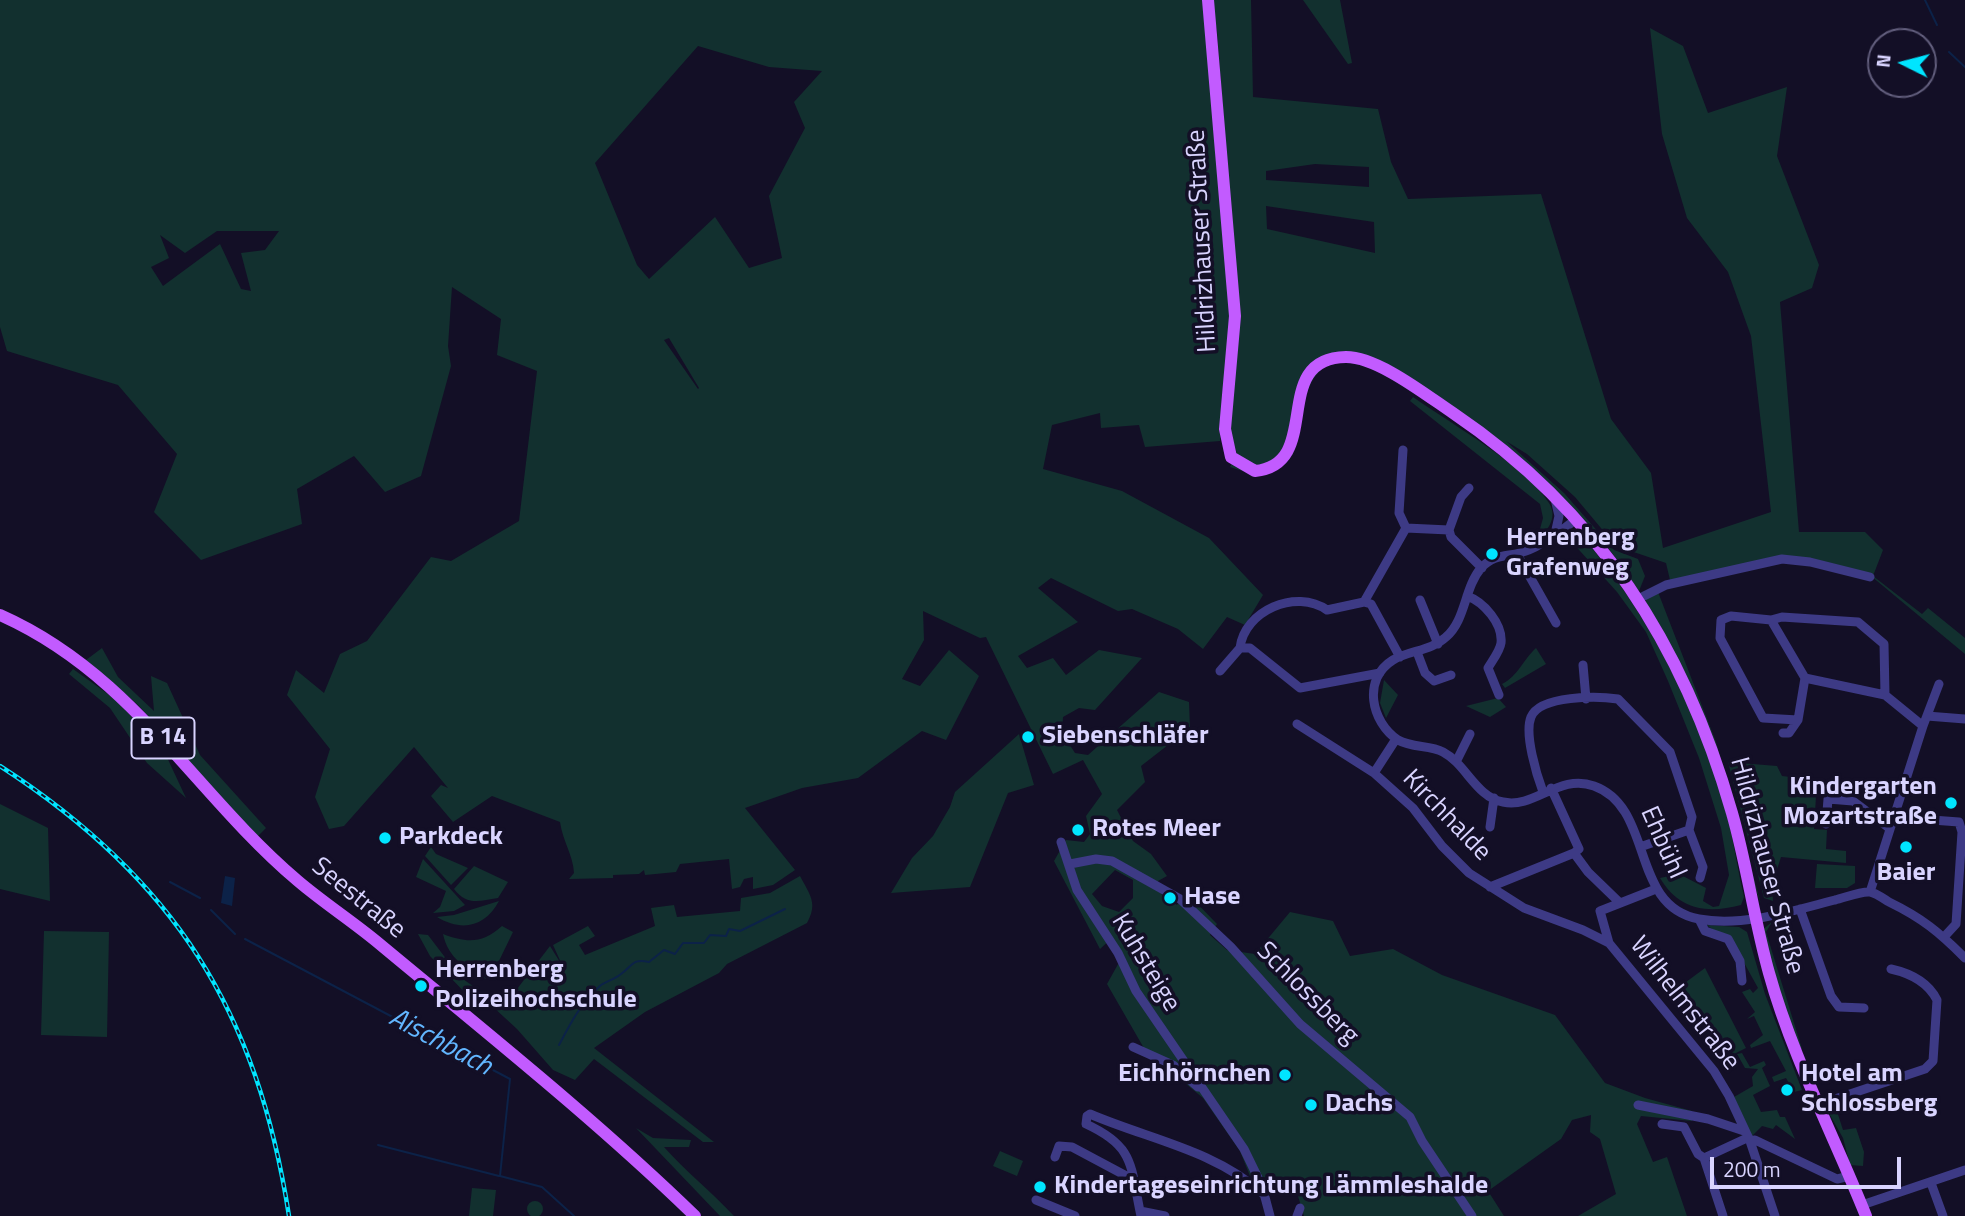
<!DOCTYPE html>
<html>
<head>
<meta charset="utf-8">
<style>
  body { margin:0 }
  #map { position:relative; width:1965px; height:1216px; overflow:hidden; background:#130f26; font-family:"Titillium Web",sans-serif }
  canvas { display:block }
  .north { position:absolute; left:1867px; top:28px; width:70px; height:70px; box-sizing:border-box; background:#130f26; border:2px solid #625e7d; border-radius:50%; rotate:276deg; font-size:19px; font-weight:700; line-height:28px; text-align:center; color:#d9d4ff }
  .north::after { content:''; display:block; margin:auto; width:24px; height:32px; background:#00e5ff; clip-path:polygon(50% 0,100% 100%,50% 72%,0 100%) }
  .scale { position:absolute; left:1710px; top:1157px; width:191px; height:32px; box-sizing:border-box; border:4px solid #d9d4ff; border-top:0; padding-left:9px; font-size:21px; line-height:24px; white-space:nowrap; color:#d9d4ff; -webkit-text-stroke:5px #130f26; paint-order:stroke }
</style>
</head>
<body>
<div id="map">
<canvas width="1965" height="1216"></canvas>
<div class="north">N</div>
<div class="scale">200 m</div>
</div>
<script>
const ctx = document.querySelector('canvas').getContext('2d');
ctx.lineJoin = 'round';
function paint(path, color) {
  ctx.fillStyle = color;
  ctx.fill(path, 'evenodd');
}
function trace(path, color, width, dash) {
  ctx.strokeStyle = color;
  ctx.lineWidth = width;
  ctx.lineCap = dash ? 'butt' : 'round';
  ctx.setLineDash(dash || []);
  ctx.stroke(path);
}
function drawText(font, color, halo, rows, align = 'center') {
  ctx.font = font + ' "Titillium Web",sans-serif';
  ctx.lineWidth = 7;
  ctx.setLineDash([]);
  ctx.textBaseline = 'middle';
  ctx.strokeStyle = halo;
  ctx.fillStyle = color;
  for (const [text, x, y, turn = 0] of rows) {
    ctx.save();
    ctx.translate(x, y);
    ctx.rotate((+turn || 0) * Math.PI / 180);
    ctx.textAlign = isNaN(turn) ? turn : align;
    if (halo) ctx.strokeText(text, 0, 0);
    ctx.fillText(text, 0, 0);
    ctx.restore();
  }
}
paint(new Path2D(`
  M0 0H1204L1230 309 1220 441 1145 447 1139 425 1101 428 1100 413 1052 425 1043 469 1122 491 1209 538 1263 595 1245 625 1227 617 1203 649 1178 629 1132 609 1118 611 1051 578 1038 588 1078 622 1018 656 1027 668 1053 658 1066 675 1099 650 1142 658 1095 710 1079 708 1063 717 1062 733 1075 753 1088 755 1159 692 1189 702 1190 728 1141 766 1145 782 1117 810 1133 841 1151 854 1167 876 1158 881 1162 895 1177 905 1186 892 1217 924 1210 935 1227 950 1255 954 1290 912 1333 921 1350 956 1393 949 1442 975 1555 1015 1605 1083 1645 1098 1692 1111V1121L1641 1116 1637 1124 1653 1162 1667 1157 1687 1216H1578L1616 1194 1600 1139 1590 1132 1591 1115 1572 1120 1561 1139 1488 1191 1504 1216H1304L1298 1196 1250 1176 1240 1151 1203 1098 1145 1050 1107 984 1122 957 1112 938 1100 949 1054 861 1066 840 1084 842 1090 834 1086 816 1102 794 1083 760 1053 774 986 637 980 638 923 611 924 640 902 679 920 686 949 650 979 676 946 740 922 731 858 778 802 788 745 808 795 870 773 885 753 889V877L744 879 740 887 732 889 729 859 680 864 676 872 645 875 644 870 639 874 613 875V878L569 879 574 873C573 855 563 842 560 822L492 796 453 822 431 796 441 785 448 788 414 747 344 826 329 829 315 797 330 749 287 695 296 670 324 693 340 654 367 641 431 557 451 561 519 521 537 371 497 355 501 319 452 287 448 346 451 366 421 476 385 492 354 456 297 489 302 524 201 560 154 512 177 454 118 385 7 351 0 327ZM698 46 769 67 822 71 794 102 805 128 769 196 782 258 749 268 715 217 649 279 637 265 595 163ZM217 231H279L265 250 241 253 251 291 241 289 220 244 163 286 151 267 169 258 160 235 185 253ZM669 338 699 388 698 389 664 340ZM1115 870 1133 880V898L1119 912 1102 906 1092 894Z
  M1211 0H1251L1253 97 1378 109 1391 162 1408 199 1541 194 1611 419 1651 473 1663 548 1771 512 1751 336 1728 272 1687 218 1662 134 1650 28 1683 46 1708 113 1787 87 1777 156 1819 265 1812 288 1780 302 1799 532H1865L1883 550 1873 576 1922 614 1928 608 1965 638V654L1871 576 1781 558 1670 580 1666 563 1616 546 1575 497 1527 454 1506 441 1564 493 1614 550 1638 559 1645 576 1639 591C1583 503 1501 439 1414 382L1409 389C1392 381 1369 363 1350 361 1301 357 1302 422 1293 454 1277 478 1255 476 1230 467L1237 454 1230 431 1238 311 1217 31ZM1315 164 1369 167V187L1266 180V171ZM1266 206 1374 222 1375 253 1267 229Z
  M1303 0H1340L1352 63 1348 64Z
  M1413 397C1451 424 1525 465 1549 503 1558 517 1548 531 1537 540L1543 518 1540 504 1410 401Z
  M1570 528 1577 530C1650 614 1701 715 1729 823 1735 848 1738 873 1744 897L1741 905C1707 914 1679 910 1660 878L1679 874 1706 888 1703 901 1713 907 1719 906 1729 875 1721 828 1699 758 1668 681 1646 632 1617 592 1571 541 1544 544Z
  M1658 592 1716 742 1761 904 1679 664 1646 603V598Z
  M102 648 118 677 154 711 151 676 167 683 200 755 266 828 257 837 138 705 86 660Z
  M1536 648 1546 664 1505 688 1502 684C1518 676 1523 660 1536 648Z
  M73 669 115 699 164 751 186 798 147 763 110 708 69 674Z
  M1384 680 1398 695 1386 718 1380 703Z
  M1498 698 1506 707 1490 717 1466 706Z
  M1019 734 1034 785 1008 793 970 887 891 893 912 858 933 836 950 807 955 792Z
  M1728 762 1777 766 1782 776 1817 780 1814 829 1827 830 1826 849 1846 851V863L1781 857 1772 885 1773 901 1764 898Z
  M0 804 48 828 50 901 0 889Z
  M431 847 436 854 468 868 451 885 425 856Z
  M423 859 465 905 454 911 433 913 440 907 446 891 416 877Z
  M1817 864 1855 866V883L1847 888H1815Z
  M474 866 508 882 498 898C479 901 467 906 454 889Z
  M800 876C810 895 818 903 807 923L727 964 719 973 645 1012 594 1048 714 1142H703L594 1059 575 1080 553 1070 517 1029 492 1006 469 997 430 956 418 934 428 935 460 977 506 1009 517 989 550 946 563 967 553 945 588 926 595 936 579 945 585 955 655 926 651 908 674 905 677 917 740 911 741 898 770 893Z
  M499 901C485 927 462 932 437 917L454 915Z
  M1772 922 1766 932 1802 1049 1799 1048 1776 985 1762 930Z
  M1706 925 1739 927 1747 932 1765 994 1802 1090 1794 1092 1786 1078 1774 1082 1772 1077 1786 1071 1770 1041 1751 1048 1750 1045 1763 1035 1754 1016 1747 1019 1755 1012 1742 992 1750 989 1753 993 1758 988 1732 941Z
  M502 926 513 932 498 963 486 979C466 969 448 958 443 934 467 943 482 944 502 926Z
  M44 931 109 932 107 1037 41 1035Z
  M1705 968 1746 1048 1726 1058 1700 1026 1695 1024 1699 1019 1693 1012 1679 1009 1685 1005 1677 995 1680 991 1678 988Z
  M1742 1053 1750 1067 1764 1061 1766 1065 1762 1068 1770 1086 1753 1095 1761 1112 1777 1110 1780 1117H1785L1795 1139 1776 1125 1773 1129 1762 1126 1751 1137 1734 1097 1753 1086 1752 1077 1758 1069 1745 1068 1737 1054Z
  M1834 1102 1843 1130 1856 1128 1864 1152 1863 1166 1850 1165 1843 1138 1826 1108Z
  M636 1128 653 1138 691 1140 689 1147H664C686 1172 711 1191 734 1216H720Z
  M1000 1151 1023 1161 1017 1176 993 1166Z
  M472 1188 496 1190 493 1216H469Z
  M527 1209a8 8 0 1 1 16 0a8 8 0 1 1-16 0Z`), '#12302f');
paint(new Path2D(`
  M225 876 235 878 232 906 221 903Z`), '#0c2248');
trace(new Path2D(`
  M1925 0 1937 25
  M1949 52 1965 67
  M170 882 200 898
  M211 910 235 934
  M245 939 510 1079 500 1176 542 1187 574 1216
  M559 1045C570 1024 582 1001 601 985 607 981 615 979 621 974 633 965 633 958 649 962L664 950 675 954 683 943H704L710 935 726 936 729 929 740 931 785 909
  M378 1145 499 1176`), '#0c2248', 2);
trace(new Path2D(`
  M1403 450 1399 513 1406 528
  M1555 499 1559 516 1555 534
  M1577 519C1561 530 1547 542 1529 550 1510 558 1496 552 1481 568 1464 588 1466 620 1446 637 1431 651 1410 650 1393 660 1362 679 1371 722 1398 740 1412 748 1430 745 1443 752 1466 764 1476 797 1503 802 1535 809 1559 773 1594 786 1655 808 1629 906 1699 919 1743 927 1792 911 1835 900 1844 898 1861 891 1870 892 1876 893 1884 899 1889 902 1922 918 1939 932 1965 958
  M1449 530 1461 497 1469 488
  M1517 554 1556 623
  M1467 596C1484 602 1503 624 1501 643 1500 651 1492 661 1488 668L1499 695
  M1640 598 1666 585 1782 559 1810 562 1870 577
  M1420 600 1438 644
  M1771 620 1782 617 1858 622 1884 644 1885 695
  M1240 648C1244 611 1296 588 1327 610L1364 602
  M1417 652 1425 673 1434 681 1451 675
  M1400 657 1371 604 1364 602 1406 528 1449 530 1451 537 1482 568
  M1583 665 1586 699
  M1220 671 1240 648H1250L1300 688 1380 673
  M1927 716 1965 719
  M1798 720 1763 718 1720 638 1721 620 1731 616 1771 620 1805 678 1885 695 1923 726
  M1297 724 1374 773 1413 808 1442 846 1469 873 1524 908 1583 930 1609 943
  M1783 733H1789L1798 720 1805 678
  M1457 760 1470 734
  M1374 773 1396 739
  M1551 788 1579 849 1574 853
  M1543 792C1537 776 1524 734 1531 717 1540 695 1598 696 1618 699L1670 752 1692 817 1689 830 1640 847
  M1892 817 1959 822 1962 832
  M1826 824 1828 799 1853 801 1889 828
  M1490 827 1494 798
  M1689 830 1703 867 1700 878
  M1061 842 1077 890 1118 953 1136 991 1244 1149 1262 1186 1270 1216
  M1070 864 1096 859 1112 861 1180 899 1231 947 1300 1024 1410 1117 1422 1141 1472 1216
  M1490 887 1574 853 1588 872 1620 903
  M1656 889 1600 911 1609 943 1714 1071 1729 1096 1750 1141 1775 1216
  M1870 892 1923 726 1939 684
  M1800 909 1831 996 1839 1007 1864 1008
  M1699 919 1705 931 1728 939 1740 961 1742 981
  M1944 937 1956 924 1962 832 1965 833
  M1133 1047 1173 1065 1198 1087
  M1820 1104 1925 1069 1933 1061 1937 1000C1928 982 1909 973 1891 969
  M1638 1105 1708 1119 1744 1131
  M1662 1124 1684 1127 1698 1154 1704 1158 1723 1216
  M1750 1141 1755 1140 1837 1179 1850 1176
  M1055 1157 1059 1146 1072 1147 1132 1179
  M1704 1158 1747 1138
  M1931 1183 1943 1216
  M1036 1200 1075 1216
  M1862 1205 1965 1170
  M1140 1211 1165 1216
  M1141 1216C1130 1166 1136 1147 1086 1124L1087 1116 1090 1114C1148 1139 1214 1150 1262 1193
  M1297 1216 1300 1208`), '#3d3a85', 9);
trace(new Path2D(`
  M1208 0 1235 316 1225 429 1231 457 1255 471C1325 464 1268 358 1346 357 1378 357 1426 395 1453 413 1598 511 1684 645 1732 813 1747 865 1754 920 1769 973 1792 1056 1834 1136 1866 1216
  M0 615C133 674 193 792 298 881 325 904 355 923 382 946 488 1034 596 1120 695 1216`), '#c25bff', 12);
const rail = new Path2D(`
  M0 766C175 879 257 1011 289 1216`);
trace(rail, '#00e5ff', 4.5);
trace(rail, '#130f26', 2, [5]);
for (const [x, y, r, color] of [
  [1492,554,7,"#00e5ff"],
  [1028,737,7,"#00e5ff"],
  [1951,803,7,"#00e5ff"],
  [1078,830,7,"#00e5ff"],
  [385,838,7,"#00e5ff"],
  [1906,847,7,"#00e5ff"],
  [1170,898,7,"#00e5ff"],
  [421,986,7,"#00e5ff"],
  [1285,1075,7,"#00e5ff"],
  [1787,1090,7,"#00e5ff"],
  [1311,1105,7,"#00e5ff"],
  [1040,1187,7,"#00e5ff"]
]) {
  const dot = new Path2D();
  dot.arc(x, y, r, 0, 2 * Math.PI);
  ctx.fillStyle = color;
  ctx.fill(dot);
  trace(dot, '#130f26', 2.5);
}
for (const [x, y, w] of [
  [163,738,63]
]) {
  const box = new Path2D();
  box.roundRect(x - w / 2, y - 20.5, w, 41, 5);
  ctx.fillStyle = '#130f26';
  ctx.fill(box);
  trace(box, '#d9d4ff', 2);
}
drawText('bold 24px', '#d9d4ff', null, [
  ["B 14",163,738]
]);
drawText('26px', '#d9d4ff', '#130f26', [
  ["Hildrizhauser Straße",1203,241,-93],
  ["Kirchhalde",1446,816,46],
  ["Ehbühl",1662,843,66],
  ["Hildrizhauser Straße",1766,866,75],
  ["Seestraße",358,899,39],
  ["Kuhsteige",1145,963,59],
  ["Schlossberg",1307,994,45],
  ["Wilhelmstraße",1684,1004,52]
]);
drawText('bold 26px', '#d9d4ff', '#130f26', [
  ["Herrenberg",1506,539],
  ["Grafenweg",1506,569],
  ["Siebenschläfer",1042,737],
  ["Kindergarten",1937,788,"right"],
  ["Mozartstraße",1937,818,"right"],
  ["Rotes Meer",1092,830],
  ["Parkdeck",399,838],
  ["Baier",1906,874,"center"],
  ["Hase",1184,898],
  ["Herrenberg",435,971],
  ["Polizeihochschule",435,1001],
  ["Eichhörnchen",1271,1075,"right"],
  ["Hotel am",1801,1075],
  ["Schlossberg",1801,1105],
  ["Dachs",1325,1105],
  ["Kindertageseinrichtung Lämmleshalde",1054,1187]
], 'left');
drawText('italic 28px', '#62b6ff', '#130f26', [
  ["Aischbach",440,1043,28]
]);
</script>
</body>
</html>
